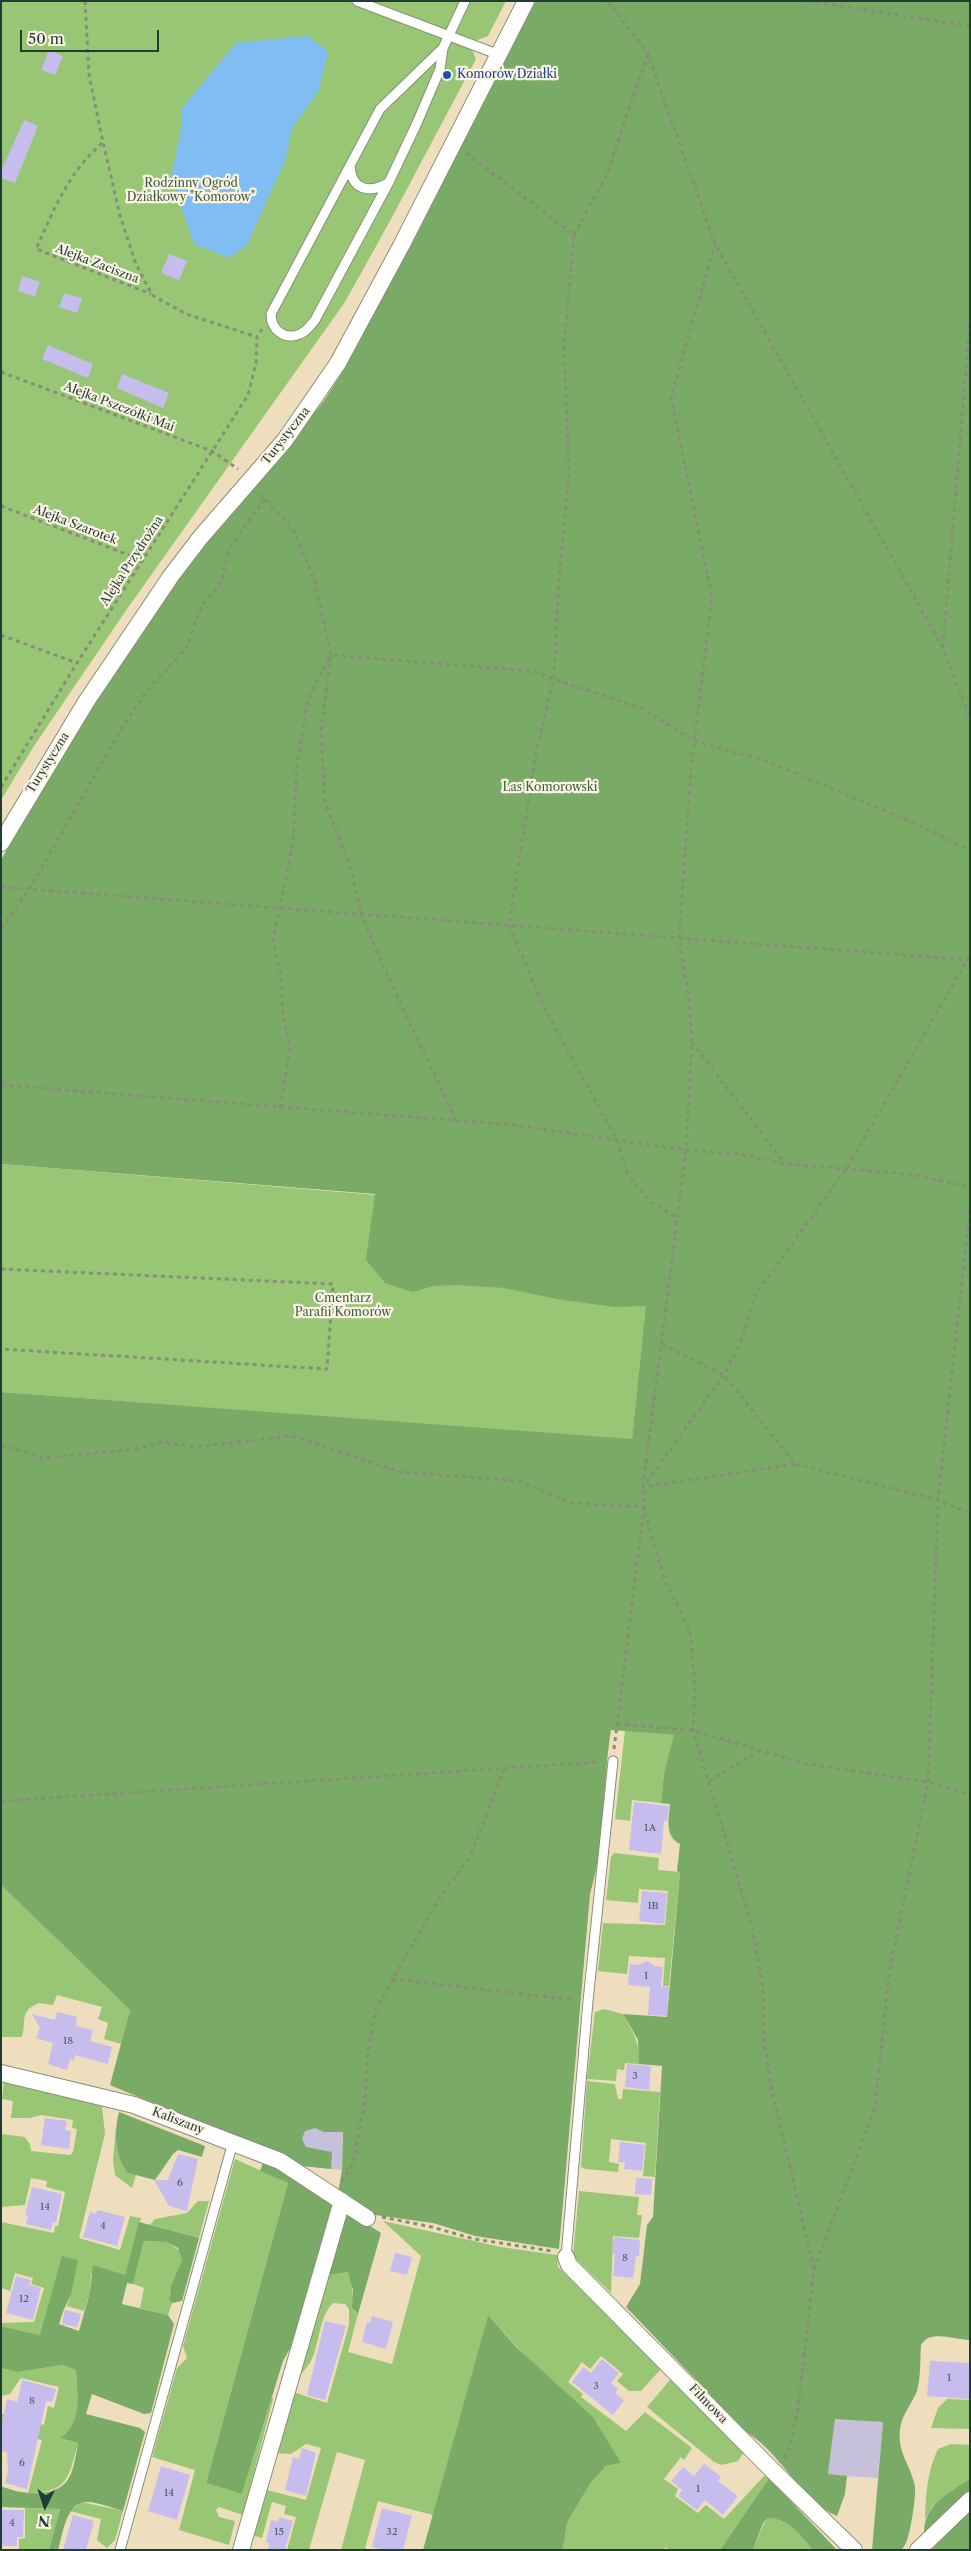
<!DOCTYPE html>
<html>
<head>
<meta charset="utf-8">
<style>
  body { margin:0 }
  #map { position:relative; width:971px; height:2551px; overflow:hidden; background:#efdebd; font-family:"Libre Caslon Text",serif }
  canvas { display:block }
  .frame { position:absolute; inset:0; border:2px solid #1f3d34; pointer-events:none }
  .north { position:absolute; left:20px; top:2481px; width:50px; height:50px; -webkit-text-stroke:4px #fcf5e5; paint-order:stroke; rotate:184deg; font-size:14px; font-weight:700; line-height:20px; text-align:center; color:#1f3d34 }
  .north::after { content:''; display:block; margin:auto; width:18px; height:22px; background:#1f3d34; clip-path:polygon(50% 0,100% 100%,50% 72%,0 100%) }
  .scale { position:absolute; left:20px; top:30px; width:139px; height:22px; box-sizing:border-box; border:2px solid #1f3d34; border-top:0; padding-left:6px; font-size:15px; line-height:18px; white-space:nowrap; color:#1f3d34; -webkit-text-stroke:4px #fcf5e5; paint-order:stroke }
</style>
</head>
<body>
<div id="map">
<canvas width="971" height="2551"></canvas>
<div class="frame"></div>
<div class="north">N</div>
<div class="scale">50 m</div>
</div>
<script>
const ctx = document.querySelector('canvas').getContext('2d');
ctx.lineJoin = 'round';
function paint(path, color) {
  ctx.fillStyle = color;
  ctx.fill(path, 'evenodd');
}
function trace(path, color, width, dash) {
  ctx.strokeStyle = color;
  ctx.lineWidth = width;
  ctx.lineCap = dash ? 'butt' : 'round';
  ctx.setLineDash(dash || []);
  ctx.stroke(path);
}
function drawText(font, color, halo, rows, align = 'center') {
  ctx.font = font + ' "Libre Caslon Text",serif';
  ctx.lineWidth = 4.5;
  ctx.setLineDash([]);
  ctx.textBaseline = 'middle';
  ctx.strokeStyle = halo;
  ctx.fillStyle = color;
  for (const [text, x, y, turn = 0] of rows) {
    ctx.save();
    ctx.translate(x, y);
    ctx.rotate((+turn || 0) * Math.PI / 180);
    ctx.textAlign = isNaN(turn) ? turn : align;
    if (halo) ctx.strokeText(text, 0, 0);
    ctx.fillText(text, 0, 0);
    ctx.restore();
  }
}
paint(new Path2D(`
  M343 2108 342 2170 302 2166 287 2113Z
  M835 2418 883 2422 878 2478 828 2475Z`), '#c6c0da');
paint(new Path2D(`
  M1 1H506L488 36 478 40 472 50 476 59 390 221 345 302 127 609 34 746 1 800Z
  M1 1164 656 1218 632 1440 1 1392Z
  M625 1731 675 1735 664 1773 661 1803 632 1800 630 1821 615 1819Z
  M614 1853 659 1858 658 1870 680 1872 669 1986H663L665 1958 629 1956 627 1974 598 1971 603 1923 665 1925 668 1891 639 1889 638 1903 606 1900 611 1857Z
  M1 1885 130 2010 121 2044 104 2039 108 2023 98 2019 102 2007 57 1995 53 2005 39 2003C18 2012 27 2021 22 2037H1Z
  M604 2009 623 2014C633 2034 640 2040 639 2064L625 2063 624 2070 617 2069 616 2081 587 2079 595 2012Z
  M4 2079 12 2084 102 2106 105 2134 79 2238 120 2250 130 2216 141 2218 125 2275H91L90 2292 84 2311 67 2306 71 2295 40 2335 1 2326V2323L34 2322 44 2288 31 2284 33 2278 15 2273 10 2291 1 2288V2222L54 2233 55 2226H58L65 2192 46 2187 47 2181 31 2178 25 2205 1 2207V2134L25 2137 30 2144 31 2151 70 2155 73 2152 77 2129 72 2128 73 2120 41 2115 30 2118H11L13 2101 2 2099Z
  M587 2081 615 2084 618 2099H622L623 2089 660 2092 655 2177 643 2176 646 2143 611 2139 609 2162 619 2164 618 2172 586 2169 581 2167Z
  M116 2126C120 2145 114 2169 136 2175L132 2188 115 2175 113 2160Z
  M235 2159 288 2183 206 2483 242 2494 272 2397 273 2399 243 2515 219 2507 216 2510 219 2517 235 2521 229 2545 179 2530 195 2470 152 2457 177 2368 187 2358 183 2346Z
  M579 2191 639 2197 637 2215H642L639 2238 613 2236 611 2293 573 2256Z
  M198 2201H209L199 2238 150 2225 155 2219 187 2213Z
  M383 2221 501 2247 557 2255 558 2267 661 2369 641 2391H629L617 2381 623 2374 601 2356 590 2369 582 2362 568 2382 583 2394 581 2397 626 2431 645 2412 692 2448 684 2460 681 2457 664 2479 678 2489 675 2496 698 2513 706 2505 724 2519 764 2476 769 2478 720 2550H668L666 2547 664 2550H563L567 2523 590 2484 606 2466 621 2463 488 2315 433 2515 378 2501 365 2548 369 2550H341L365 2460 337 2452 309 2550H287L296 2517 284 2514 286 2506 272 2502 262 2538 254 2536 267 2490 306 2500 321 2448 306 2444 291 2454 276 2453 293 2392 327 2403 349 2325V2309L345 2304 333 2303C318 2319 320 2343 311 2361 307 2369 301 2371 299 2380L297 2379 324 2276 348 2272 351 2276 354 2311 358 2314 348 2352 392 2364 421 2256Z
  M144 2241 168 2242 181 2252 182 2259 169 2295 172 2303 168 2315 140 2308 144 2288 133 2284Z
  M63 2365 76 2370C77 2395 83 2421 62 2438L78 2443C69 2476 69 2493 28 2493L42 2440 1 2430V2411L2 2414 44 2425 48 2406 54 2408 59 2387 21 2378 10 2394 1 2396V2368L17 2372Z
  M670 2380 675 2381 744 2452 738 2461 722 2465 714 2462 647 2407Z
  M947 2399 970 2400V2429L931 2428 938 2408Z
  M951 2444 970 2445V2479L932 2507 925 2519C926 2493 927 2472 938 2449Z
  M82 2502 123 2511 115 2540 107 2548 97 2540 101 2519 70 2511Z
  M25 2508 60 2509 49 2550H1L19 2549V2539L25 2538Z
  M768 2518C789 2519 800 2535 813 2550H753L764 2523Z`), '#98c675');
paint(new Path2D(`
  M536 1H970V2340C954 2340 930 2329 921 2345 920 2359 921 2377 917 2391 912 2404 902 2414 900 2429 897 2454 911 2464 915 2487 916 2496 910 2544 902 2549 895 2551 880 2550 872 2550L883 2422 835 2419 828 2474 847 2476 845 2494 837 2516C802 2503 780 2451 746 2432L626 2307 640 2284 647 2225 653 2217 662 2066 639 2064 638 2040 623 2014 667 2017 680 1873 677 1871 680 1844C664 1836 669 1818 670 1804L661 1803 664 1773 674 1735 611 1730C602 1785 606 1841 590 1894L559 2249 475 2236 433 2223 368 2214 338 2193 342 2170 343 2132H324L315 2128 305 2131 302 2139 306 2147 332 2152 331 2169 302 2166 110 2085 130 2010 1 1885V1392L632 1439 646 1306 615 1307 562 1300 504 1288 458 1285 433 1286 413 1292 385 1283 366 1260 375 1194 1 1164V860L43 784 114 673 198 550 234 511 323 402 345 368 377 308 505 55Z
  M119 2112 205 2146 202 2157 178 2150 173 2154 155 2180 128 2173C115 2159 114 2129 119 2112Z
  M264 2160 336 2203 297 2336 283 2361 242 2494 206 2483 288 2183 260 2171Z
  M343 2209 381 2233 358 2314 352 2308 353 2290 348 2272 324 2276Z
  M139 2222 199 2238 182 2301 172 2303 169 2299 171 2287 182 2259 178 2248 167 2242 144 2241 133 2284 127 2283 122 2304 168 2315 174 2324 151 2413 144 2414 92 2394 86 2414 140 2428 145 2432 123 2511C112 2508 100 2503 89 2502 66 2500 63 2534 58 2550H49L60 2509 1 2507V2486C19 2494 53 2499 67 2481 74 2472 76 2453 78 2443L61 2438C83 2421 77 2395 76 2370L63 2365 17 2372 1 2368V2326L40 2335 62 2256 78 2260 71 2295 64 2309 59 2324 79 2331 90 2292 93 2265 125 2275Z
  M488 2315 517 2348 593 2417 621 2463 606 2466 590 2484 567 2523 563 2550H423Z
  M769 2478 837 2550H813C800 2535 789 2519 768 2518L763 2523 753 2550H720Z
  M970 2479V2490L924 2533C924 2504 948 2494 970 2479Z
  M970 2511V2550H931Z`), '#7aab66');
paint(new Path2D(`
  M308 36 328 52 318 92 292 128 285 161 247 245 229 258 194 244 171 177 182 124V108L236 43Z`), '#7fbdf2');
paint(new Path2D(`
  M49 50 63 56 55 75 41 70Z
  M24 120 38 126 15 183 1 178V171Z
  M169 254 187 261 179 280 161 273Z
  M22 276 40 282 35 297 18 291Z
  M64 293 82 298 77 313 59 307Z
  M48 345 93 364 88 378 42 359Z
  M122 374 169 393 163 408 117 388Z
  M634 1802 669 1806 667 1821H664L661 1854 629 1850Z
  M642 1891 667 1893 664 1924 639 1921Z
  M648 1961 654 1966 663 1967 661 1986 669 1987 667 2016 648 2015 650 1987 628 1985 630 1964 638 1965Z
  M57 2012 77 2017 76 2026 93 2030 90 2041 112 2047 108 2064 75 2055 74 2060 70 2059 67 2070 48 2064 53 2043 36 2038 40 2028 32 2014 55 2020Z
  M627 2064 651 2066 649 2090 625 2087Z
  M45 2118 67 2121 65 2130 71 2131 69 2149 41 2145Z
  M620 2142 645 2145 642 2171 624 2169 625 2162H618Z
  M178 2154 198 2159 187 2211 169 2206 154 2180H168Z
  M636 2178 652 2179 651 2195 635 2194Z
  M32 2187 62 2194 56 2223 53 2222 51 2230 26 2224 28 2216 25 2215Z
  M97 2210 125 2217 117 2246 83 2237 90 2212 96 2214Z
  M614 2237 640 2240 639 2256H636L633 2278 613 2276 615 2254H612Z
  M395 2253 412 2257 407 2275 390 2271Z
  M16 2276 31 2280 29 2285 41 2288 33 2320 6 2313Z
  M65 2310 81 2314 77 2327 62 2324Z
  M372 2316 393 2322 386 2349 362 2342 367 2322 370 2323Z
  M325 2321 346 2326 325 2400 307 2395Z
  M602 2359 619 2373 611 2383 618 2389 615 2393 624 2400 613 2415 572 2382 583 2367 591 2373Z
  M930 2361 970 2363V2399L927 2396Z
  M22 2380 56 2389 52 2402 46 2401 27 2489 5 2483 8 2471 7 2452 1 2451V2426L7 2399 17 2402Z
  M302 2448 316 2453 306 2496 285 2490 293 2457 299 2459Z
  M704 2464 721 2477 718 2481 738 2496 723 2515 705 2500 697 2510 678 2496 682 2490 671 2481 683 2467 694 2476Z
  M161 2466 190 2475 177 2520 148 2511Z
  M382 2508 412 2516 403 2550H384L372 2547Z
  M1 2510H24L23 2537H17V2546H1Z
  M73 2515 94 2521 86 2550H63Z
  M279 2517 293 2521 285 2550H268L269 2543 266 2542 271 2520 278 2522Z`), '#c6bced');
const service = new Path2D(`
  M357 1 497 54
  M443 48 380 109 271 314C271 329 284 341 300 334 306 332 311 325 315 320L389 182 417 123 440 69 443 48 465 1
  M350 165C351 190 369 194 388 183
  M566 2257 588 2001 613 1761
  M120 2550 233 2142`);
const minor = new Path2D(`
  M1 843 86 702 171 576 200 538 285 440 338 363 401 246 526 1
  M1 2073 134 2105 280 2161 367 2218
  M566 2257 569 2265 775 2473 854 2550
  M241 2550 342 2201
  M918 2550 970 2500`);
trace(service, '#878e78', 11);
trace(minor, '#878e78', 18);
trace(new Path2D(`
  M85 1 89 75 103 142 120 216 136 264 152 295 186 314 257 337
  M608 1 648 54 715 244 943 648 970 718
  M808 1 970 26
  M102 143C66 176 56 206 36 249L151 294
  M466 153 574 235 564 346 569 474 559 579 554 678 537 747 509 925 544 1007 617 1140 627 1173 651 1202 678 1218
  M574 235 606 176 648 54
  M1 372 212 451 238 469
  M260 494 294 531 315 582 331 655 308 699 297 764 293 843 273 940 281 974 283 1015 290 1048 280 1108
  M1 506 142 560
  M1 635 77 663
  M943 647 970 319
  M1 787 77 663 248 395 256 363 257 337 262 329
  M1 887 970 960
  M1 928 29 890 124 725 145 693 186 648 202 606 220 585 229 550 264 499
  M692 1042 785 1164
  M1 1085 514 1125 686 1150 739 1154 786 1164 909 1174 970 1187
  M456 1120 384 968 361 913 352 872 325 803 321 732 331 655 531 671 645 710 695 741 766 761 912 822 970 850
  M1 1269 333 1284 327 1369 1 1349
  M662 1344 724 1375 795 1464 938 1500 970 1513
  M1 1445 43 1458 136 1449 160 1442 195 1447 292 1436 401 1472 519 1481 571 1503 644 1507 664 1579 690 1631 695 1687 693 1730 752 1926 763 1988V2035L771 2086 814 2269
  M795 1464 643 1487 724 1375 743 1337 755 1295 847 1168 970 955
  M617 1724 693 1730 802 1763 928 1782 970 1795
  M614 1749 644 1507 643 1487 686 1150 692 1042 689 1000 679 939 691 768 712 597 671 397 715 244
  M709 1781 759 1751
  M1 1801 599 1762
  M392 1979 575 2000
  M342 2182 353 2163 365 2101 368 2051 376 2008 442 1894 470 1857 505 1767
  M382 2217 432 2227 474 2239 552 2251
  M784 2458 789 2451 798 2408 814 2269 875 2108 889 1974 928 1782 938 1500 970 1208`), '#878e78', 3, [4, 4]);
trace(service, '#fff', 9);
trace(minor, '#fff', 16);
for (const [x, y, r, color] of [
  [447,75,5,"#1a4fb4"]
]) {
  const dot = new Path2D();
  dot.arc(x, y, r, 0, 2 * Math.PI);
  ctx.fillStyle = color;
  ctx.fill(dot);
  trace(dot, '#fcf5e5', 2);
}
drawText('10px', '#495d62', null, [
  ["1A",650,1828],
  ["1B",653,1906],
  ["1",646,1976],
  ["18",68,2041],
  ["3",635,2076],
  ["6",180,2183],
  ["14",45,2207],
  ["4",103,2226],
  ["8",625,2258],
  ["12",24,2299],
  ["1",949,2378],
  ["3",596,2386],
  ["8",32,2401],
  ["6",22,2463],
  ["1",698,2489],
  ["14",169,2493],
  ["4",12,2523],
  ["15",279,2532],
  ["32",392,2532]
]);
drawText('12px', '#164399', '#fcf5e5', [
  ["Komorów Działki",457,75]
], 'left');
drawText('12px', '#3d5f44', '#fcf5e5', [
  ["Rodzinny Ogród",191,184],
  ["Działkowy \"Komorów\"",191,198],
  ["Las Komorowski",550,788],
  ["Cmentarz",343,1299],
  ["Parafii Komorów",343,1313]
]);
drawText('12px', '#1f3d34', '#fcf5e5', [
  ["Alejka Zaciszna",97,264,21],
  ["Alejka Pszczółki Mai",119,407,21],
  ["Turystyczna",286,436,-52],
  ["Alejka Szarotek",75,525,21],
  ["Alejka Przydrożna",132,561,-57],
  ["Turystyczna",48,763,-58],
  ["Kaliszany",178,2121,21],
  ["Filmowa",708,2404,46]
]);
</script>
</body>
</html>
